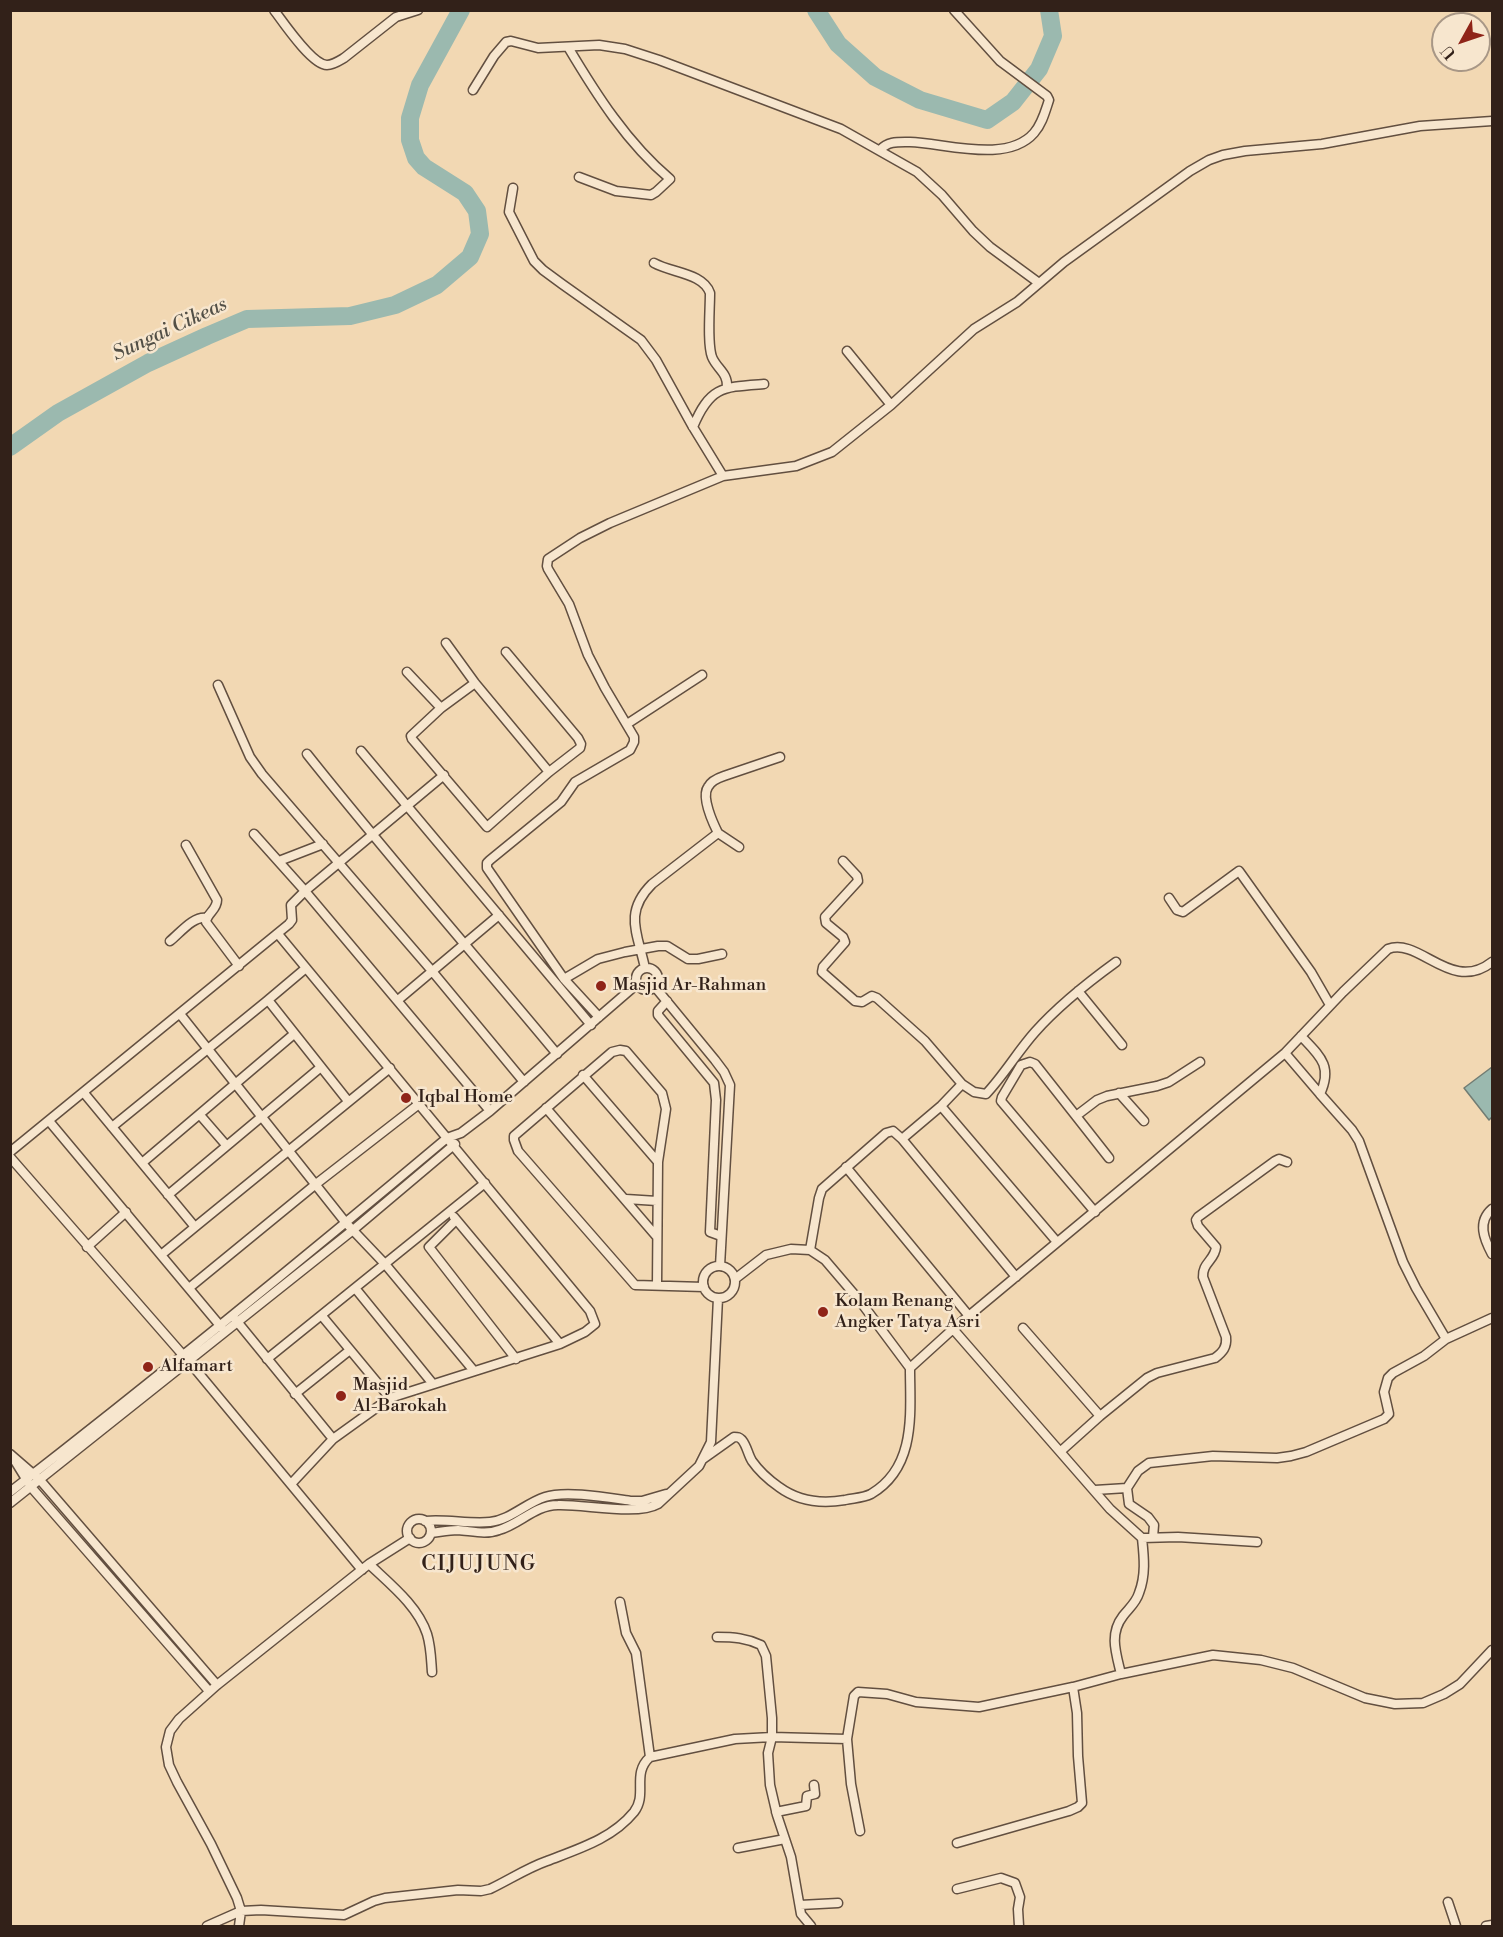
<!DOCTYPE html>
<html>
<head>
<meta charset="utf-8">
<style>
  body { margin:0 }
  #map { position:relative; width:1503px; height:1937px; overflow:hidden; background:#f2d8b3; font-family:"Libre Bodoni",serif }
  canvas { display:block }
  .frame { position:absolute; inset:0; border:12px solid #322119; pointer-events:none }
  .north { position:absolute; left:1431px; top:12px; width:60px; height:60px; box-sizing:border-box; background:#f7e6ce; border:2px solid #a89786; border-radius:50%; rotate:230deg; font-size:16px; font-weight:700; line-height:24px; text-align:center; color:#322119 }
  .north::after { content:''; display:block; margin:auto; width:21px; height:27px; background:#8f2418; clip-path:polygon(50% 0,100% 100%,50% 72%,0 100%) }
</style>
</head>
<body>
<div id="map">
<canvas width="1503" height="1937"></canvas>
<div class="frame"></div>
<div class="north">U</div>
</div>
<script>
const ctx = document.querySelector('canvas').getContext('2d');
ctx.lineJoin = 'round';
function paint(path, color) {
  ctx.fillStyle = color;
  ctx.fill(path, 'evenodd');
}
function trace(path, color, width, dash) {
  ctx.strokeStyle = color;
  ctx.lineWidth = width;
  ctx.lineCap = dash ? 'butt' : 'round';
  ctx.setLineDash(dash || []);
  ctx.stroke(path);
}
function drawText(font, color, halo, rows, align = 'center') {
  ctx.font = font + ' "Libre Bodoni",serif';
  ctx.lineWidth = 5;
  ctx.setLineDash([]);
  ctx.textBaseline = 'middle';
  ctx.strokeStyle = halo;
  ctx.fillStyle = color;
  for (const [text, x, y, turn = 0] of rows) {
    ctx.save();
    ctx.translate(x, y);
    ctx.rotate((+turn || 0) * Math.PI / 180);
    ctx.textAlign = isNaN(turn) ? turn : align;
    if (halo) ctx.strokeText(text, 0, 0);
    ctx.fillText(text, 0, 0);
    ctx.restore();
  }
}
const water = new Path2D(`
  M1492 1067V1117L1489 1120 1464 1088Z`);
paint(water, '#9bb9af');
trace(water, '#717c73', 1.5);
trace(new Path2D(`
  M816 10 838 44 875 77 920 100 987 120 1013 102 1039 69 1053 36 1049 10
  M10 447 58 413 148 363 207 336 247 319 350 316 395 305 437 285 470 257 480 234 477 211 465 193 424 167 416 158 410 140V118L420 85 461 10`), '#9bb9af', 18);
const street = new Path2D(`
  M274 10C283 22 312 65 327 65 333 65 339 61 344 58L396 17 418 10
  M568 47C596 94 627 143 670 179L656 192 651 195 616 191 579 177
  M473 90 494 56 506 42 511 41 538 48 599 45 625 49 659 60 841 129 917 172 942 195 973 231 990 247 1039 283
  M880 150C888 141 898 142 910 142 945 143 1007 164 1034 133 1042 124 1045 112 1049 100L1047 96 1000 61 954 10
  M513 188 509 212 534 261 543 270 562 284 641 340 656 360 693 427 723 476
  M654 263C672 273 703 273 710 293 710 310 707 343 712 357 717 369 728 373 727 387
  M847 351 891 405
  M693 427C710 386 723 387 764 384
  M446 643 475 683 549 772
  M407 672 441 708
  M475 683 441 708 411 736 412 739 487 827 549 772 580 748 581 744 578 738 506 652
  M218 685 250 757 262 774 432 971 524 1082
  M627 724 702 675
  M361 751 591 1025
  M307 754C388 856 474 954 557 1054
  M718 833 739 847
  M254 834 305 891 490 1111
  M186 845 217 900C217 910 207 913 206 922L239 966
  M279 861 323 844
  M843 861 857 876 858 881 825 917 826 923 843 937 845 942 823 967 822 972 855 1001 862 1002 872 996 877 998 925 1041 962 1084
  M1169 898 1177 910 1183 912 1239 871 1311 972 1330 1005
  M278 934 590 1311 595 1324 585 1332 560 1344 390 1398 333 1439 291 1484
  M170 941C180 933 194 915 207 918
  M645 968C638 934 623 913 652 884L718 833C713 823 701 797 708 787 711 781 718 778 724 776L780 757
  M636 979a11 11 0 1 1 22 0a11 11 0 1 1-22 0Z
  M564 979 598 959 625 952 658 946H667L688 959H698L722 954
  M655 987 715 1060 724 1072 730 1085 720 1266
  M1078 991 1122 1045
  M268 1000 306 968
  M398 1000 499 915
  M667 1001 658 1011V1015L714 1083 716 1100 710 1232 721 1236
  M180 1014 346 1223 385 1264 474 1371
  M599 1017 564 979 487 868V863L490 860 561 802 575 782 630 750 634 742V737L605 688 588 655 569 604 548 569 547 566 548 559 580 538 610 523 723 476 796 466 832 452 891 405 974 329 1017 302 1064 262 1190 171 1209 160 1223 155 1245 151 1322 144 1420 126 1492 121
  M1301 1036C1320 1056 1333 1066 1320 1094L1352 1130 1359 1141 1403 1262 1416 1288 1446 1339
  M1285 1053 1320 1094
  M583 1075 658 1162 657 1285
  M84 1093 195 1227 390 1068
  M1119 1093 1144 1121
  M941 1106 1057 1242
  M546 1108 657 1237
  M200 1115 226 1145
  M1076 1116 1109 1158
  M49 1121 222 1328
  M112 1127 268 1000 348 1101
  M902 1139 1016 1277
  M10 1152 289 924 292 920 291 905 305 891 444 775
  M10 1157 196 1370 362 1570
  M658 1162 666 1109 662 1093 626 1051 620 1050 612 1052 514 1136V1140L518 1151 635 1285 704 1287
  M142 1163 294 1034
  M846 1167 969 1316
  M168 1195 321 1067
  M626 1199 657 1201
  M1492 1209C1477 1222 1484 1239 1492 1254
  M1095 1212 1001 1101 1002 1097 1021 1065 1030 1062 1035 1064 1076 1116 1097 1100 1107 1096 1157 1086 1169 1082 1200 1062
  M454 1217 560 1344
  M456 1220 429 1247 516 1359
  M87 1247 126 1212
  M810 1250 819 1198 822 1189 886 1133 893 1131 902 1139 941 1106 962 1084 974 1092 986 1094C1004 1075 1018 1051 1035 1032 1059 1005 1087 983 1116 962
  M161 1255 195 1227
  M703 1282a16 16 0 1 1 32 0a16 16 0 1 1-32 0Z
  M735 1279 766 1255 791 1249 810 1250 825 1260 860 1301 910 1368 953 1329 1285 1053 1343 992 1388 949C1420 937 1451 994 1492 962
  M189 1288 316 1184 419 1104
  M355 1288 433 1384
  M322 1316 390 1398
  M235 1319 333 1439
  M1023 1328 1100 1416
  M953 1329 1110 1509 1142 1538 1178 1537 1257 1542
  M267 1359 485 1183
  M295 1394 350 1350
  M1061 1451 1100 1416 1147 1378 1157 1373 1215 1358C1223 1352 1227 1347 1226 1337L1203 1277C1202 1263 1215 1260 1216 1247L1198 1226 1196 1220 1198 1217 1275 1161 1279 1159 1287 1162
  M10 1454 40 1480 217 1685
  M703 1459 734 1437C738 1437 739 1437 742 1440 747 1446 748 1455 752 1461 759 1471 769 1480 779 1487 798 1501 822 1504 845 1500 854 1498 863 1498 871 1494 917 1467 910 1412 910 1368
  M15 1461 31 1487 209 1691
  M1127 1488 1138 1471 1149 1463 1213 1456 1277 1458 1291 1456 1306 1452 1384 1419 1389 1414 1384 1392 1388 1378 1393 1373 1424 1356 1446 1339 1492 1318
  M1095 1490 1127 1488 1129 1504 1148 1517 1154 1525 1153 1537
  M10 1492C158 1377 303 1259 447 1138L461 1133 490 1111 637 984
  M10 1503 353 1230 455 1144
  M407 1531a12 12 0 1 1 24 0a12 12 0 1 1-24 0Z
  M425 1521C447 1519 469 1524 490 1522 510 1520 526 1503 545 1497 566 1490 610 1498 632 1501H642L666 1494
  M431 1533C440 1532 449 1530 458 1530 472 1531 486 1535 499 1530 520 1524 535 1505 558 1505 584 1504 637 1516 658 1504L699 1466 711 1442 718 1298
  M369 1564C390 1584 418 1606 427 1634 431 1647 431 1659 432 1672
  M620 1602 626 1633 636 1653 650 1757
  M717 1637C734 1637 746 1638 761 1645L766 1656 772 1718V1737L768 1753 770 1785 777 1815 791 1857 801 1914 811 1926
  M1121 1674C1116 1653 1109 1634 1123 1616 1129 1608 1136 1603 1139 1593 1146 1575 1144 1557 1142 1538
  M847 1739 851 1784 860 1831
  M776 1812 806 1806 807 1796 815 1794 814 1785
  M957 1843 1069 1811 1078 1807 1082 1803 1078 1756 1077 1713 1073 1687
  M738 1848 785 1839
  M957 1889 1001 1878 1015 1883 1020 1897 1018 1909 1019 1926
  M1448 1902 1456 1926
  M800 1905 838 1903
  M207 1926 241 1911 261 1910 344 1915 374 1901 385 1898 458 1890 481 1891 490 1889C509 1880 527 1868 547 1861 578 1849 612 1839 634 1812 648 1794 631 1774 650 1757L735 1739 772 1737 847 1739 854 1696 858 1692 887 1694 916 1702 979 1707 1073 1687 1121 1674 1213 1655 1261 1660 1293 1668 1365 1698 1395 1704 1423 1703 1444 1694 1460 1684 1492 1650
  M239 1926 241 1911 237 1898 211 1844 177 1782 169 1765 166 1747 170 1731 179 1719 217 1685 369 1564 410 1538
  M1486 1926 1492 1925`);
trace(street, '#624f40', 11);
trace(street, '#f7e6ce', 8);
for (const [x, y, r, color] of [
  [601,986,6,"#8f2418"],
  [406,1098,6,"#8f2418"],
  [823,1312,6,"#8f2418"],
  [148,1367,6,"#8f2418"],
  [341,1396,6,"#8f2418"]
]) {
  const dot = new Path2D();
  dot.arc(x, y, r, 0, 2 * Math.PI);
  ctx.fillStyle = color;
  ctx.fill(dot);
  trace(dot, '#f7e6ce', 2);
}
drawText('18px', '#322119', '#f7e6ce', [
  ["Masjid Ar-Rahman",613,986],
  ["Iqbal Home",418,1098],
  ["Kolam Renang",835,1302],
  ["Angker Tatya Asri",835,1323],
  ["Alfamart",160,1367],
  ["Masjid",353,1386],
  ["Al-Barokah",353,1407]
], 'left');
drawText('italic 20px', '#524f46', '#f7e6ce', [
  ["Sungai Cikeas",170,330,-25]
]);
ctx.letterSpacing = '1.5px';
drawText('21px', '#322119', '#f7e6ce', [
  ["CIJUJUNG",479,1565]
]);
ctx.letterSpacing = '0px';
</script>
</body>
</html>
